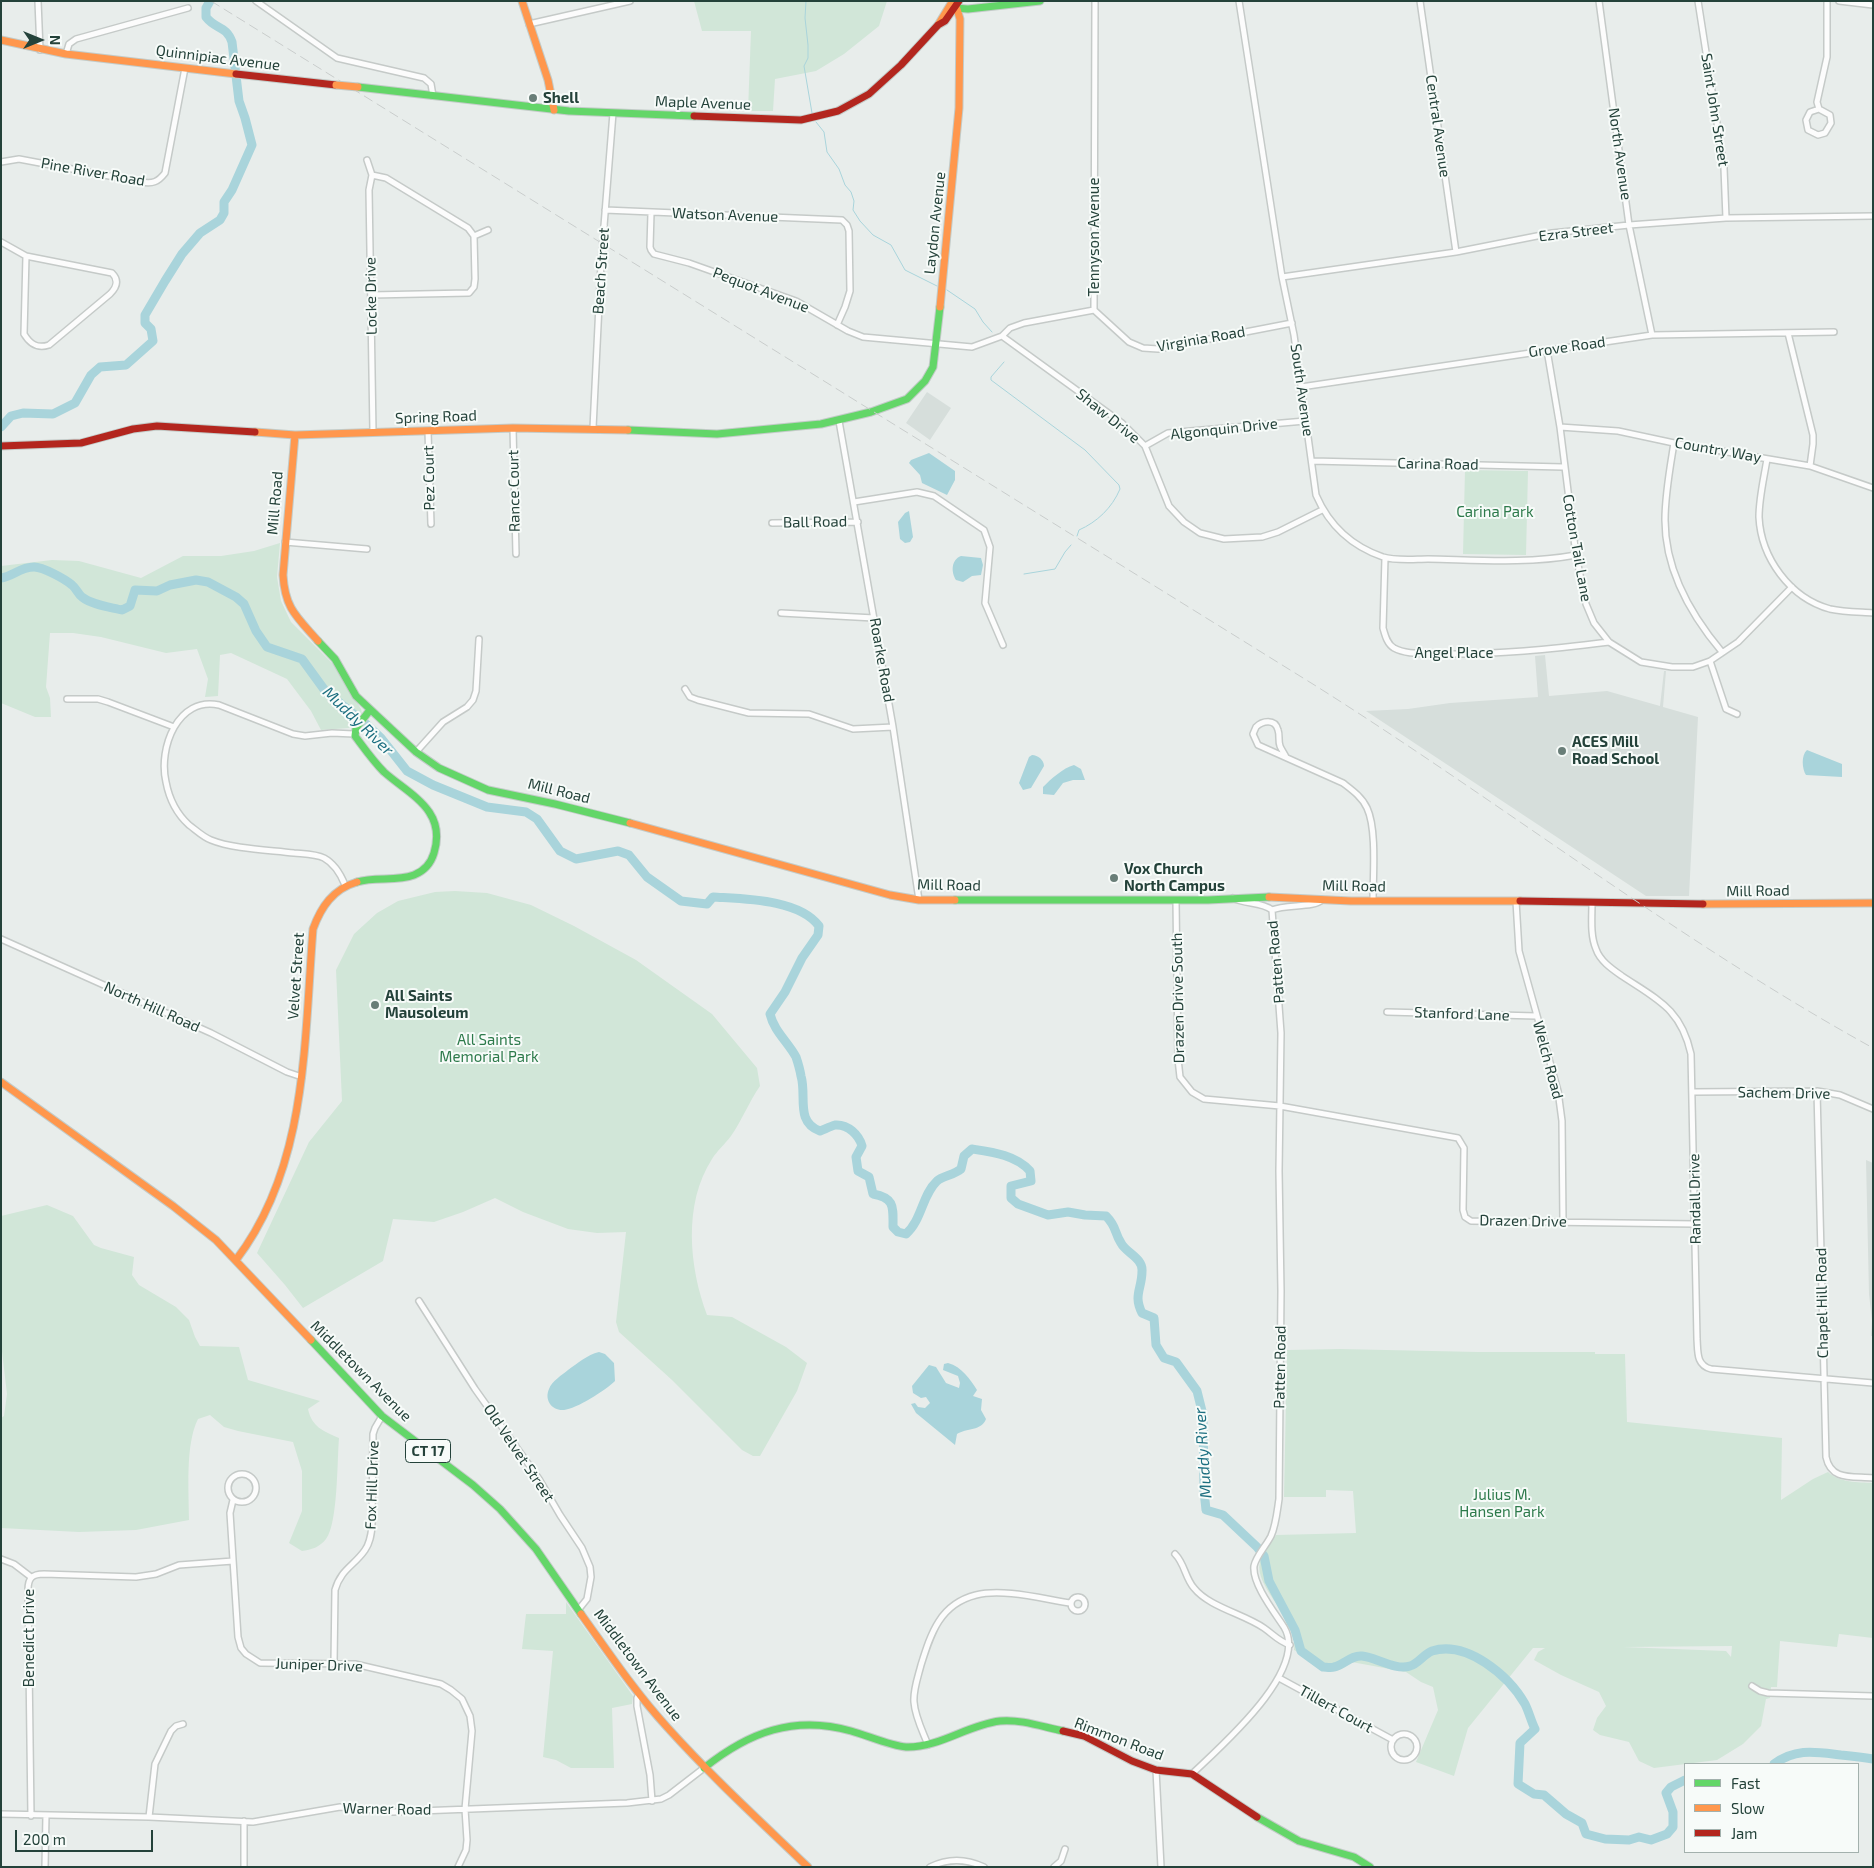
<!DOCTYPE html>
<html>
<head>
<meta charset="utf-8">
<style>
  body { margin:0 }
  #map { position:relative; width:1874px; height:1868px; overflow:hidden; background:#e8edeb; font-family:"Exo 2",sans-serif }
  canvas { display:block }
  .frame { position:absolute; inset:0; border:2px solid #24423a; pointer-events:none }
  .legend { position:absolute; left:1684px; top:1763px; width:175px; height:90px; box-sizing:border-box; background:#f7fbf9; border:1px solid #a3b1ad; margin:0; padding:6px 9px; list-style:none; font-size:15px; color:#24423a }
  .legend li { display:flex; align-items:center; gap:10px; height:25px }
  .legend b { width:25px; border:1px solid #a3b1ad }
  .north { position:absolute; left:15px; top:15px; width:50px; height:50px; -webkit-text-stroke:4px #f7fbf9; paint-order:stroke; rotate:90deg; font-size:14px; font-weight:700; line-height:20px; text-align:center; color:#24423a }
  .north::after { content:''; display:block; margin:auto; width:18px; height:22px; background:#24423a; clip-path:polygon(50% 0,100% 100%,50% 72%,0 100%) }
  .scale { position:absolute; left:15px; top:1830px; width:138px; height:22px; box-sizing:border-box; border:2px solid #24423a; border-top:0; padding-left:6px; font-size:15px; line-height:18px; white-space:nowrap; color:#24423a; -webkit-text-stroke:4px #f7fbf9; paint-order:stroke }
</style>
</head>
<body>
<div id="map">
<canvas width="1874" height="1868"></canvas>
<div class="frame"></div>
<ul class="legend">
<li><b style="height:6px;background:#63d668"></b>Fast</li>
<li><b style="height:6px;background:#ff974d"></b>Slow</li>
<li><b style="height:6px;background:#b3261e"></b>Jam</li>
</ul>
<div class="north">N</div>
<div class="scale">200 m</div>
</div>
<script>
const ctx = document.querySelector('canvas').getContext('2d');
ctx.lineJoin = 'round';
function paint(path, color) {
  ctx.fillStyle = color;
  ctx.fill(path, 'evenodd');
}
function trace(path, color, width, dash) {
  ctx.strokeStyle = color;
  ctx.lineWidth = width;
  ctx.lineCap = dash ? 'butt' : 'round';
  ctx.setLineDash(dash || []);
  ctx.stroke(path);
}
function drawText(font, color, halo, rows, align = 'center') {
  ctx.font = font + ' "Exo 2",sans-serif';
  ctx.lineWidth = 4;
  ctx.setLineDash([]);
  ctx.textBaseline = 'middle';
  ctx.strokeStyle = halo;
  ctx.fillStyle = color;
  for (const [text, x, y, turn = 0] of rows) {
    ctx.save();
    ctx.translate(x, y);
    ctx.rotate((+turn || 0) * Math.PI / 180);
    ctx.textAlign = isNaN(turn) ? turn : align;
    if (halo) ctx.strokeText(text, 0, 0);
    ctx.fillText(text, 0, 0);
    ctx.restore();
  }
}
paint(new Path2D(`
  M927 392 951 408 930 440 906 423Z
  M1545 655 1549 696 1607 691 1660 706 1664 671H1666L1663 707 1698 717 1689 896H1646L1366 711 1408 709 1450 703 1538 697 1535 656Z
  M1866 1160 1873 1163V1336H1871L1872 1321 1869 1294Z`), '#d6dedb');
paint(new Path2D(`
  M694 1H887L879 26 844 54 816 71 775 79 773 111H748L751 31H702Z
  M1465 470 1528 471 1526 555 1463 554Z
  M280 543 277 577 281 601 291 622 335 666 361 709 362 714 349 728 321 730 311 711 287 679 231 653 220 655 218 696 205 697 208 679 197 649 166 653 101 637 73 633H50L46 687 50 698 51 717H35L1 703V566L52 560 79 561 141 578 183 556H221L254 551Z
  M455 891 487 893 531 905 574 926 636 960 712 1014 757 1068 760 1086C749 1102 742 1120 731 1136 725 1144 717 1151 712 1159 683 1204 689 1267 707 1315L732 1317 786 1347 807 1363 797 1391 760 1456H753L742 1450 672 1380 619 1332 616 1322 626 1232 597 1233 568 1229 523 1212 495 1198 463 1212 434 1222 393 1219 383 1261 303 1308 285 1285 257 1253 309 1142 342 1101 336 970 354 934 377 913 398 901 435 892Z
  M47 1205 73 1216 94 1245 101 1248 134 1257 132 1275 139 1285 176 1307 189 1320 195 1337 200 1346 239 1347 248 1380 320 1401 308 1409C312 1427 323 1431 339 1438 337 1461 338 1523 326 1539 320 1547 311 1550 302 1551L289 1543 302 1511V1471L293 1442 238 1431 224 1427 210 1415 198 1419C185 1445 189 1491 189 1520L136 1530 79 1532 1 1528V1418L4 1416 7 1394 1 1343V1216Z
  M1340 1349 1478 1352H1595V1354H1625L1627 1422 1782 1438 1781 1500 1813 1479 1828 1472C1840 1483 1858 1482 1873 1483V1638L1839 1634 1837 1647 1780 1641 1777 1687H1771L1770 1698 1766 1699 1761 1726 1743 1744 1717 1760 1654 1768 1639 1761 1629 1742 1600 1735 1593 1730 1597 1718 1606 1706 1599 1692 1561 1675 1534 1660 1538 1652 1545 1648H1533L1468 1728 1454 1776 1416 1762 1438 1710 1433 1687 1421 1682 1406 1672 1357 1663 1347 1661 1328 1669 1294 1650C1299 1619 1253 1587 1260 1562 1262 1553 1271 1544 1276 1535L1356 1533 1353 1491 1326 1490V1497H1284L1287 1350ZM1732 1646 1731 1657 1726 1651 1623 1647Z
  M566 1602 633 1696 632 1704 612 1708 614 1768H571L556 1760 543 1757 553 1651 522 1649 526 1614H566Z`), '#d1e6d8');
paint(new Path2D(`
  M929 453 955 471V480L947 495 922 483 920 475 909 463 911 460Z
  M909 511 913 537 910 542 905 543 900 539 898 522 905 513Z
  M961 556 981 558 983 565 981 575 972 576 963 582 956 580C951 572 951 560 961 556Z
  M1807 750 1842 764V777L1806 775C1802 769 1801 755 1807 750Z
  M1032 755C1038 755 1044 760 1044 766L1031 788 1023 790 1019 783 1029 757Z
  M1074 765 1081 769 1085 780H1073L1063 783 1054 795 1043 794V787C1051 779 1063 768 1074 765Z
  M599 1352 605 1354 614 1363 615 1381C606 1390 576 1409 564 1410 552 1411 544 1400 549 1389 552 1381 562 1375 568 1370 578 1363 587 1355 599 1352Z
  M948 1363C962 1367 970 1379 977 1390L973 1396 982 1399 981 1410 986 1419C982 1431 966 1428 957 1434L955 1445 916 1413 911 1404 915 1403 918 1407 925 1408 930 1403 926 1397 921 1398 913 1393 912 1386 929 1365 936 1367 946 1383 959 1388 960 1383 958 1376 943 1370 944 1364Z`), '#a9d4db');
trace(new Path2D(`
  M806 1 805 18 808 45V58L804 66 812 113
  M816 122 824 132 827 152 839 169 845 185 851 192 854 201 853 210 860 221 873 235 891 245 905 270 937 286
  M947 290 975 309 983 322 992 332
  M1004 362 991 377V380L1085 450 1119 485 1120 489C1112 508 1097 522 1079 530L1077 536
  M1024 574 1055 569 1065 552 1071 545`), '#a9d4db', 1);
trace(new Path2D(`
  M1 427 11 416 23 413 53 414 75 403 91 375 100 367 126 365 153 341 151 329 145 323V315L165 281 182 254 200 233 220 220 224 213V202L232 190 252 145 245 118 239 101 232 42C226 25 216 30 206 17V8L210 1
  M1 578C12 577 20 567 34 567 43 567 65 579 72 585 76 588 78 594 82 597 92 605 110 607 122 610L130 606 135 590 157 591 170 585 196 580 208 582 236 597 244 604 256 631 267 647 302 659 326 692 365 723 381 738 407 771 433 785 487 807 526 812 537 819 560 851 576 859 618 851 629 855 647 877 681 901 707 904 713 897C744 899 799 899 819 926L818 935 802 958 785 992 770 1014C774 1031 788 1042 796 1057 798 1063 800 1070 801 1076 807 1096 795 1122 820 1131 825 1129 831 1126 835 1125 848 1124 859 1135 862 1146L856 1157 858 1171 869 1177 873 1194C895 1198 893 1207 893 1227L898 1232 906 1234C922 1220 922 1195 937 1181 942 1176 954 1175 961 1169L964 1156 972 1149C992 1152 1016 1155 1030 1171L1031 1181 1011 1186V1198L1018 1204 1048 1215 1068 1212 1085 1215 1106 1216C1117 1227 1114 1232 1121 1243 1126 1253 1143 1258 1142 1271 1142 1289 1133 1295 1142 1313L1154 1318 1156 1345 1164 1358 1176 1362 1197 1391 1203 1415 1204 1491 1206 1510 1223 1515 1257 1547 1264 1556 1269 1581 1295 1630 1301 1651 1323 1667C1326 1667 1331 1668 1334 1667 1344 1665 1351 1655 1362 1656 1375 1657 1396 1671 1410 1666 1418 1664 1424 1654 1432 1651 1467 1640 1509 1676 1525 1704 1529 1712 1531 1721 1535 1729L1520 1743 1518 1784 1534 1794 1544 1795 1566 1814 1582 1823 1586 1834 1605 1839 1629 1840 1639 1837 1651 1840 1667 1834 1673 1827V1812L1666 1793 1671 1787 1685 1780
  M1774 1764C1796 1748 1815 1752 1841 1755 1852 1756 1862 1757 1873 1759`), '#a9d4db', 9);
const street = new Path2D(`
  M38 1 40 50
  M256 1 337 58 424 78 431 84 433 96
  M1239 1 1282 277 1294 335 1316 495C1329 525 1351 546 1383 557 1396 561 1415 559 1428 559 1478 560 1527 564 1576 555
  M1420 1 1456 252
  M1599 1 1629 225 1652 335
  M1698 1 1724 168 1726 218
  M1839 1 1873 5
  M529 24 630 1
  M66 54 69 44 76 39 188 8
  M1819 109 1810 112 1806 120 1808 130 1818 135 1825 133 1831 123 1830 115 1819 109 1817 102 1827 57V1
  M367 160 372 175 369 190 373 432
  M1 162 19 159 141 182C153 184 158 182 165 173L185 68
  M372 175 386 178 468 228 474 236 488 230
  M605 210 842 220 847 225 849 231 850 291 845 307 837 325
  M651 213 650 247 651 250 654 254 689 263 796 301 848 331 863 337 972 347 1002 336 1010 328 1024 323 1094 310 1095 1
  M604 226 613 113
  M1 242 26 256
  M26 256 112 273C119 280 117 287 110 294L49 345C37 349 30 344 24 334Z
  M1282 277 1456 252 1552 233 1629 225 1726 218 1873 216
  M371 295 469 293 474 287 475 279 474 236
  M1094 310 1129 342 1143 348 1158 349 1292 323
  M1788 333 1813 435V444L1810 466
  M1002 336 1122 423 1145 446 1169 506 1184 522 1200 533 1224 539 1262 537 1278 532 1322 510
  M1547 350 1560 427 1576 555 1586 604 1594 623 1609 642 1641 662 1672 667H1693L1710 661 1738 642 1792 587
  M1301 387 1652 335 1834 332
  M839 421 893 727 919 900
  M1560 427 1618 431 1674 443 1810 466 1873 488
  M513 428 516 554
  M593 428 601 264
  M428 431 431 524
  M1674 443C1670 468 1665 494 1665 520 1665 570 1690 614 1722 652
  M1145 446 1168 433 1305 421
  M1767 459C1764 478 1759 498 1759 517 1761 558 1790 598 1830 609 1844 612 1859 612 1873 613
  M1312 461 1563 467
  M854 502 917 492 934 496 984 530 990 547 985 603 1003 645
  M772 523 858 522
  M285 542 367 549
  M1385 558 1383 628C1385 635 1387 644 1394 648 1407 655 1424 653 1439 654 1496 655 1552 649 1609 642
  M781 613 874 618
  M1710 661 1726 709 1737 714
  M685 689 690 697 698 700 749 713 809 714 853 729 893 727
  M67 699H98L108 702 174 727
  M416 752 443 722 467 707 473 700 476 691 479 639
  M1286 757C1284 753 1281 749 1280 746 1278 741 1280 735 1278 730 1275 718 1262 721 1256 727L1253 734 1258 745 1343 783C1352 790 1362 797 1367 808 1377 829 1373 876 1373 901
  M345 885C341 875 335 864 324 858 316 854 304 854 294 853 270 850 233 849 211 840 203 837 196 830 189 825 177 814 169 798 166 782 158 748 178 696 219 705L293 734 305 736 332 733 354 734
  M1233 898C1246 905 1260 901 1272 910
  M1176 900 1178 1059 1180 1077 1192 1092 1204 1099 1280 1106 1458 1138 1464 1148 1463 1210 1465 1217 1471 1221 1695 1224
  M1516 901 1519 951 1558 1091 1562 1121 1563 1222
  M1592 903C1592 917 1590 935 1596 949 1600 961 1612 969 1622 976 1658 1000 1681 1009 1691 1054L1697 1339C1698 1352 1696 1365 1711 1369L1873 1383
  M1 939 211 1033 287 1072 302 1077
  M1387 1012 1536 1016
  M1817 1091 1826 1457C1831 1481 1852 1476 1873 1478
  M1693 1092 1817 1091 1840 1095 1873 1109
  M419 1301 475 1389 539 1479 560 1515 582 1548 590 1567 591 1577 587 1599 579 1609
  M228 1488a14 14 0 1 1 28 0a14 14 0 1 1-28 0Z
  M233 1500 230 1513 238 1637 241 1648 246 1654 260 1663 355 1664 441 1684 451 1690 462 1699 470 1716 472 1731 465 1809 467 1840 466 1850 458 1867
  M1175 1554C1185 1564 1185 1578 1194 1588 1209 1607 1244 1614 1264 1628 1274 1635 1278 1641 1290 1645
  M1 1559 14 1564 31 1577
  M1071 1604a7 7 0 1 1 14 0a7 7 0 1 1-14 0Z
  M334 1663 335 1590C341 1569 354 1566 365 1550 370 1543 371 1535 372 1527L373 1434 375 1428 382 1416
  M1279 1678 1393 1740
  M1752 1686 1760 1691 1768 1693 1873 1696
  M639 1694 637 1698V1706L650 1775 652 1801
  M1391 1747a13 13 0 1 1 26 0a13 13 0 1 1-26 0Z
  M928 1745C923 1732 915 1717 914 1702 913 1690 918 1677 921 1665 931 1633 940 1604 976 1595 1003 1588 1043 1599 1070 1603
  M1156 1770 1161 1867
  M1192 1774C1220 1747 1310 1670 1284 1627 1275 1613 1252 1584 1254 1566 1256 1556 1266 1546 1271 1536 1276 1525 1277 1512 1279 1499L1281 1291 1279 1171 1281 1033 1272 910C1286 904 1314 908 1322 900
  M1 1814 149 1817 253 1822 340 1807 393 1812 627 1803 661 1799 669 1795 704 1768
  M31 1816 28 1590C28 1578 32 1574 44 1574L136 1577 156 1574 179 1565 233 1561
  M149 1817 155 1764 171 1731 176 1726 183 1724
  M45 1867 46 1815
  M244 1867V1821
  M930 1867C948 1858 965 1858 984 1867
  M1054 1867 1061 1861 1065 1849`);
const fast = new Path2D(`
  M955 8 968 9 1040 1
  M358 87 569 111 694 116
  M628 430 717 434 821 424 871 412 907 399 925 381 933 367 940 307
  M318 641 335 659 356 696 416 752 439 768 488 790 555 804 630 823
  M357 882C375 876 396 882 414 875 424 871 431 863 434 853 447 810 410 795 384 772 373 761 364 748 355 736L356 728 370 710
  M955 900H1208L1269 897
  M311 1340 382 1416 473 1485 500 1509 536 1549 581 1614
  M704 1768C749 1732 794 1715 851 1731 866 1735 891 1746 906 1747 939 1748 967 1725 1000 1721 1021 1719 1043 1727 1063 1731
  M1257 1817 1299 1841 1354 1857 1370 1867`);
const slow = new Path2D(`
  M522 1 548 80 554 110
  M938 25 952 2
  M1 40 66 54 236 74
  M940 307 959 108 960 19 957 9 951 4
  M255 432 295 435 513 428 628 430
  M295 435 283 575C285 609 297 617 318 641
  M630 823 890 895 919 900H955
  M1269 897 1351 901H1520
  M1703 904 1873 903
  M1 1082 173 1206 216 1240 311 1340
  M236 1260C308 1166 304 1041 313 929 321 907 333 889 357 882
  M581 1614C609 1653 635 1692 667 1727 711 1776 760 1821 808 1867`);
const jam = new Path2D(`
  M236 74 336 85
  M694 116 801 120 838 111 869 94 901 65 938 25 945 21 959 1
  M1 446 81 443 133 429 157 426 255 432
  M1520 901 1703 904
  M1063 1731 1084 1736 1132 1761 1156 1770 1192 1774 1257 1817`);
trace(street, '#c5cac8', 8);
trace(fast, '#c3cbc8', 9);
trace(slow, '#c3cbc8', 9);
trace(jam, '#c3cbc8', 9);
trace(street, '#fcfcfc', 5);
trace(fast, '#63d668', 7);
trace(slow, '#ff974d', 7);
trace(jam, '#b3261e', 7);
trace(new Path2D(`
  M211 1 1316 686C1503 804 1679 941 1873 1048`), '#c9cdcc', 1, [10, 5]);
const streetBridge = new Path2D(`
  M601 264 604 226`);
const slowBridge = new Path2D(`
  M336 85 358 87`);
trace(streetBridge, '#c5cac8', 8, []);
trace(slowBridge, '#c3cbc8', 9, []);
trace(streetBridge, '#fcfcfc', 5);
trace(slowBridge, '#ff974d', 7);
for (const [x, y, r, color] of [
  [533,98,5,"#697e78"],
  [1562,751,5,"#697e78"],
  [1114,878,5,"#697e78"],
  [375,1005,5,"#697e78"]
]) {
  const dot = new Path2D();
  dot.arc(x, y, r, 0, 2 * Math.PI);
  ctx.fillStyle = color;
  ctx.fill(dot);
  trace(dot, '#f7fbf9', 2);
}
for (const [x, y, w] of [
  [428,1451,45]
]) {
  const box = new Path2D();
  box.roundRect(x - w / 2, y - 11.5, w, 23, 4);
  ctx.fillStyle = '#f7fbf9';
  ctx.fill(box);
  trace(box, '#24423a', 1);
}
drawText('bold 14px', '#24423a', null, [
  ["CT 17",428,1451]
]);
drawText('15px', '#24423a', '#f7fbf9', [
  ["Quinnipiac Avenue",218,58,7],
  ["Maple Avenue",703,103,2],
  ["Saint John Street",1715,110,81],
  ["Central Avenue",1438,126,82],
  ["North Avenue",1620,154,82],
  ["Pine River Road",93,172,10],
  ["Watson Avenue",725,215,2],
  ["Laydon Avenue",935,223,-84],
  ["Ezra Street",1576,232,-7],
  ["Tennyson Avenue",1094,237,-90],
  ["Beach Street",601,271,-86],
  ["Pequot Avenue",761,290,21],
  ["Locke Drive",371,296,-91],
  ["Virginia Road",1201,339,-10],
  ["Grove Road",1567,347,-8],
  ["South Avenue",1302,390,82],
  ["Shaw Drive",1108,416,39],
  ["Spring Road",436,417,-2],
  ["Algonquin Drive",1224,429,-6],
  ["Country Way",1718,450,10],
  ["Carina Road",1438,464,1],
  ["Pez Court",429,478,-91],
  ["Rance Court",514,491,-91],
  ["Mill Road",275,503,-85],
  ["Ball Road",815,522,-1],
  ["Cotton Tail Lane",1577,548,80],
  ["Angel Place",1454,653],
  ["Roarke Road",882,660,80],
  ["Mill Road",559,791,14],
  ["Mill Road",949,885,1],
  ["Mill Road",1354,886,1],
  ["Mill Road",1758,891,-1],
  ["Patten Road",1276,962,-95],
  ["Velvet Street",296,976,-86],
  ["Drazen Drive South",1178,998,-91],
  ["North Hill Road",152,1007,24],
  ["Stanford Lane",1462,1014,2],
  ["Welch Road",1548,1060,75],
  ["Sachem Drive",1784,1093,1],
  ["Randall Drive",1695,1199,-91],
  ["Drazen Drive",1523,1221,1],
  ["Chapel Hill Road",1822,1303,-91],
  ["Patten Road",1280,1367,-89],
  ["Middletown Avenue",361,1371,45],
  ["Old Velvet Street",519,1453,56],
  ["Fox Hill Drive",372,1485,-88],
  ["Benedict Drive",29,1638,-90],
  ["Juniper Drive",319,1665,2],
  ["Middletown Avenue",638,1665,53],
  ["Tillert Court",1336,1709,29],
  ["Rimmon Road",1119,1739,21],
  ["Warner Road",387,1809,1]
]);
drawText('bold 15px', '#24423a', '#f7fbf9', [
  ["Shell",543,98],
  ["ACES Mill",1572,742],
  ["Road School",1572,759],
  ["Vox Church",1124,869],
  ["North Campus",1124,886],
  ["All Saints",385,996],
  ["Mausoleum",385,1013]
], 'left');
drawText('15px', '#2d7a4b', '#f7fbf9', [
  ["Carina Park",1495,512],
  ["All Saints",489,1040],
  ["Memorial Park",489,1057],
  ["Julius M.",1502,1495],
  ["Hansen Park",1502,1512]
]);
drawText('italic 16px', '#1c6f80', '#f7fbf9', [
  ["Muddy River",358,721,44],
  ["Muddy River",1203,1453,-94]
]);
</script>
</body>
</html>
